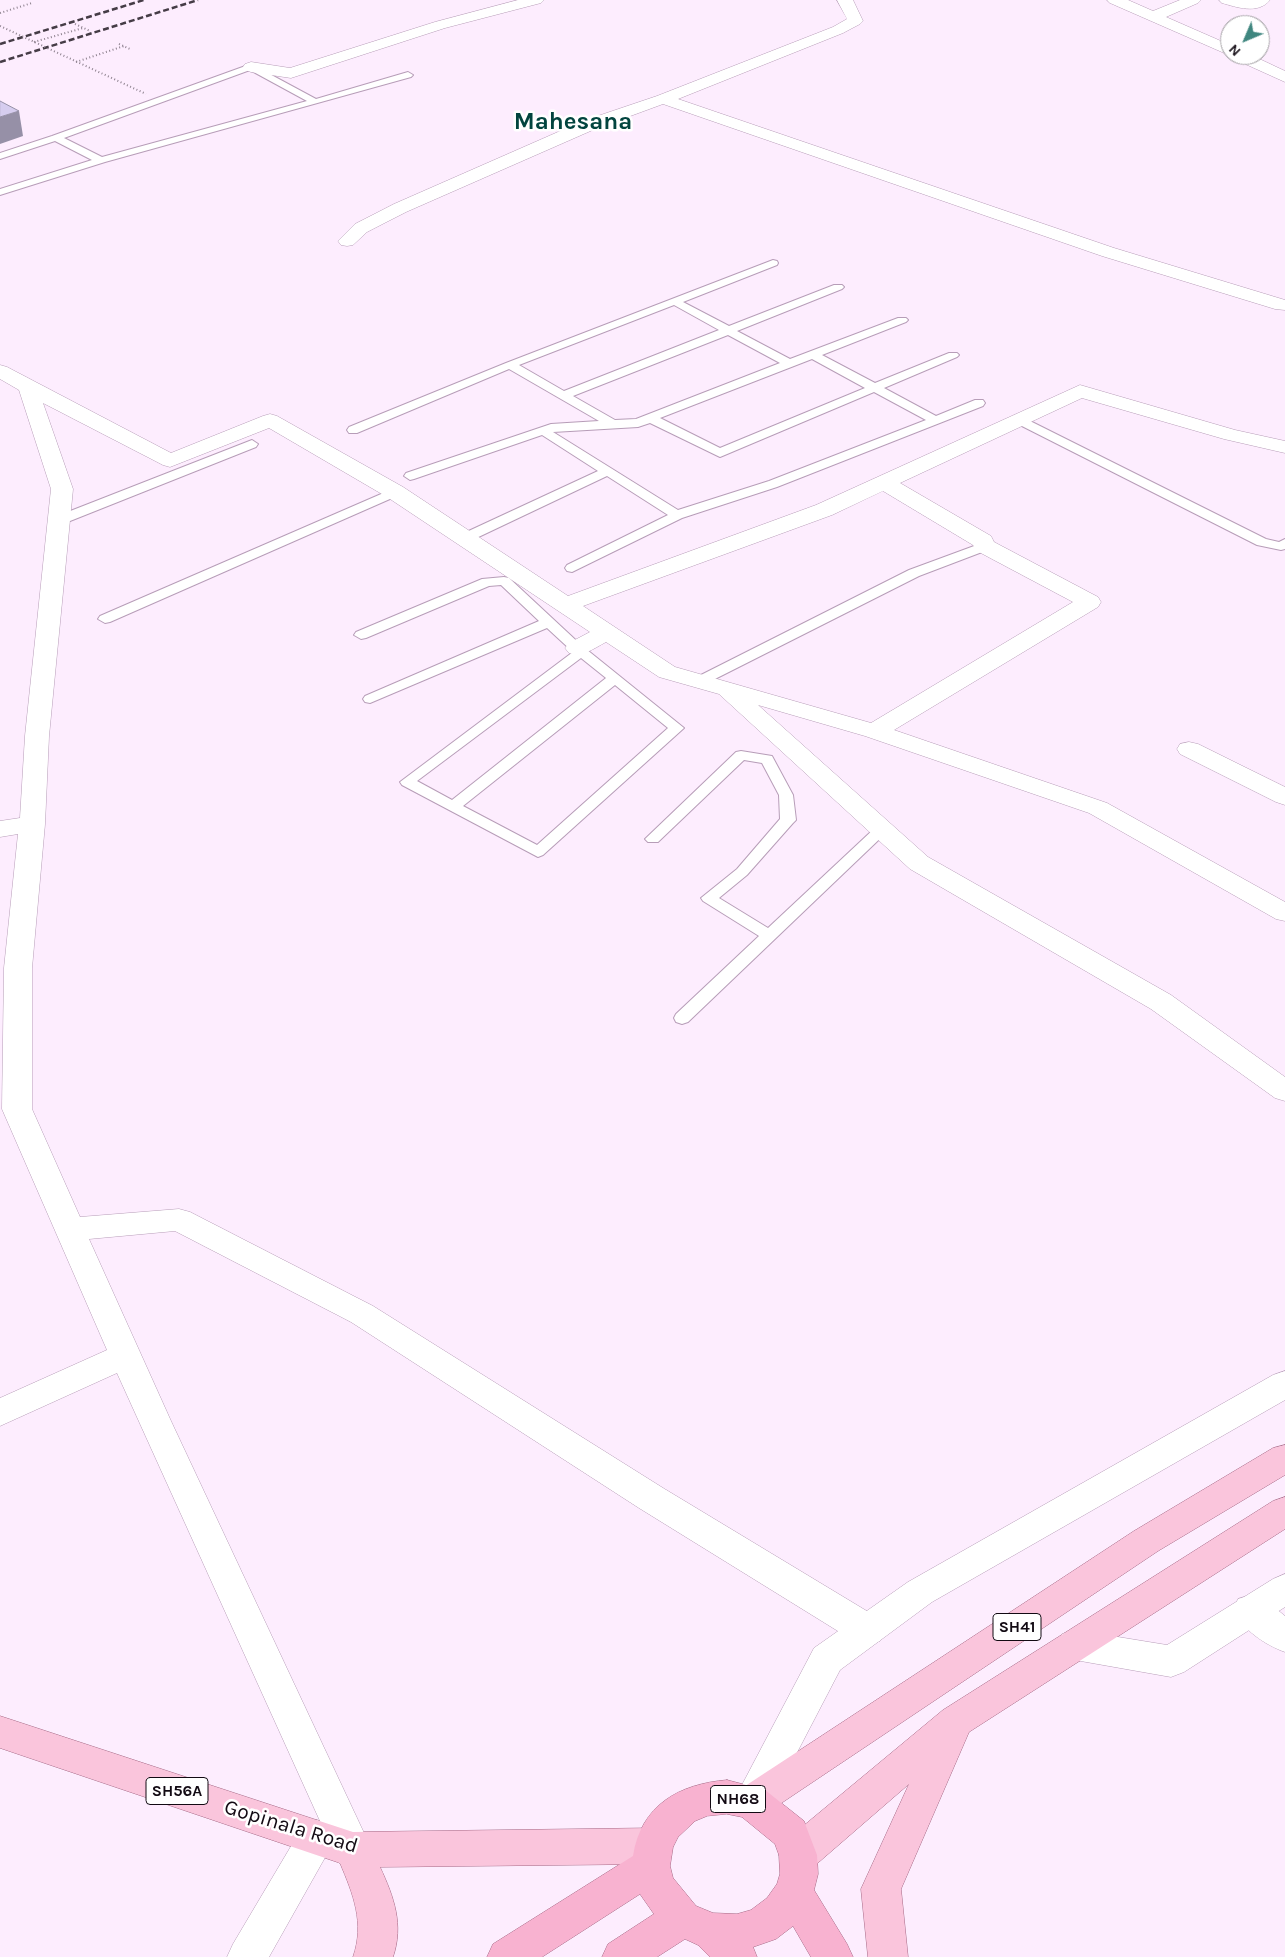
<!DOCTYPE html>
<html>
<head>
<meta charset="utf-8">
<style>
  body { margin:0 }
  #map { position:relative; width:1285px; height:1957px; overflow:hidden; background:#fdedfe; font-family:Karla,sans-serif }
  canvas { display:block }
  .north { position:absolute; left:1220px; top:15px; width:50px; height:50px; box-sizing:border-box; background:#fff; border:1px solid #a09da1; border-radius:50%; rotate:225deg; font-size:14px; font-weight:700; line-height:20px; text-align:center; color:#120a13 }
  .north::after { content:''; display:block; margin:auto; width:18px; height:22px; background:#3f867f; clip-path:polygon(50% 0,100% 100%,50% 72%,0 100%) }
</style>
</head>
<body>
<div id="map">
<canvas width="1285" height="1957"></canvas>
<div class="north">N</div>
</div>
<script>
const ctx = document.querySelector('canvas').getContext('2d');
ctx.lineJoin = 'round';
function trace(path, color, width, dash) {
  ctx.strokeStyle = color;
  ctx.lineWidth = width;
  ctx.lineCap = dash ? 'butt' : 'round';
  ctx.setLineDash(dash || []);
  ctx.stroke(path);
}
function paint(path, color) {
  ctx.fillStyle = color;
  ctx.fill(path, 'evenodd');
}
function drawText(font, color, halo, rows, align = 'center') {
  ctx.font = font + ' Karla,sans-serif';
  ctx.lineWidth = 5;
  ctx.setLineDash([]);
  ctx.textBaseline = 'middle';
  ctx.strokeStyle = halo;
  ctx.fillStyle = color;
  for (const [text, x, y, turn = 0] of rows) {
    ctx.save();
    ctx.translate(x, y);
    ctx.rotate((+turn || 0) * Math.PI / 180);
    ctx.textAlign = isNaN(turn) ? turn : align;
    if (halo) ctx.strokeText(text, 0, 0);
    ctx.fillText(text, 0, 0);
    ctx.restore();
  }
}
const service = new Path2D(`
  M251 64 316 99 408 72 413 75 411 77 105 162 0 195V189L92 160 55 141 0 159V153L52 136ZM250 70 307 101 102 157 64 138Z
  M773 260 777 261 778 263 777 265 683 302 729 326 834 285H842L844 287 842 289 737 331 790 359 898 318H906L908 320 906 322 822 355 875 383 949 353H957L959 355 957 357 884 388 936 416 975 400H983L985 403 983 406 777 487 682 518 572 572 567 571 565 568 567 565 668 515 607 476 470 541H460L459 538 460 535 598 471 542 435 414 479 410 480 404 476 406 473 551 424 599 421 509 369 357 433H349L347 430 349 427 506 363ZM674 305 719 330 564 391 519 365ZM728 335 780 363 636 419 615 420 573 396ZM812 359 865 388 720 448 660 418ZM874 392 926 420 769 481 678 510 553 432 638 427 650 423 720 457Z
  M1018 415 1266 539 1279 542 1285 539V549L1281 550 1257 545 1014 422 1012 419 1014 416Z
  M252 440 258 444 256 447 65 523 60 524 54 520 55 517Z
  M395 488 399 489 401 492 399 495 110 622 105 623 98 619 100 616Z
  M985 542 990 543 992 546 990 549 919 576 705 684 700 685 693 681 695 678 909 570Z
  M504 577 509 578 581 645 684 728 543 855 538 857 402 785 400 782 573 652 547 628 370 703 365 702 363 699 365 696 539 621 501 585 489 586 366 638 361 639 354 635 356 632 482 579ZM581 658 606 678 452 800 417 781ZM615 685 668 728 537 845 463 806Z
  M741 751 772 756 793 795 796 820 793 823 747 875 719 898 768 928 876 827H886L889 830 688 1022 682 1024 676 1022 674 1018 676 1014 759 936 703 901 701 898 737 869 780 819 779 795 762 763 744 760 658 842H648L645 839 736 752Z`);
const minor = new Path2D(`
  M518 0H544L541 3 445 28 291 78 251 72 245 70 243 67 245 64 251 62 290 68 435 22Z
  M837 0H853L863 21 860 24 843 33 678 99 1114 248 1285 300V310L1275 309 1102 256 663 104 595 129 406 212 367 232 353 245 347 246 341 245 338 241 355 224 394 204 583 121 657 96 833 27 847 19Z
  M1107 0H1128L1153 11 1180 0H1201L1198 3 1166 17 1230 45V55H1251L1285 71V82L1232 58 1231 56 1110 3Z
  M1219 0H1270C1258 15 1236 7 1222 3Z
  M0 365 7 367 171 453 263 416 270 414 277 416 403 487 568 596 816 505 1080 385 1235 430 1285 441V453L1224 439 1082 398 900 483 991 536 994 542 1098 597 1101 602 1098 607 894 730 1107 803 1285 902V921L1276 919 1089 813 865 736 758 705 928 857 1171 995 1285 1077V1101L1275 1098 1151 1009 910 869 719 694 659 677 606 642C593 649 583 657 569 653L565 648 569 643 590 632 387 497 269 428 170 467 163 465 43 403 73 489 49 736 45 824 32 968V1109L80 1217 179 1209 190 1212 373 1306 663 1488 880 1619 885 1630 880 1641 867 1645 854 1641 639 1508 351 1322 175 1231 89 1239 171 1421 372 1850 367 1863 353 1868 339 1863 117 1373 0 1426V1398L107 1350 2 1109 4 968 18 834 0 837V821L20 818 25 736 51 489 19 390 0 379ZM883 491 973 545 977 551 1073 602 871 723 675 667 583 606 832 515Z
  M1189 742 1198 744 1285 787V805L1276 802 1180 754 1177 749 1180 744Z
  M1251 1595 1264 1599 1285 1616V1652C1265 1645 1242 1629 1233 1610L1238 1599Z`);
const tertiary = new Path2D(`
  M1285 1371V1400L932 1602 840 1670 765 1814 752 1819 739 1814 733 1802 814 1648 908 1582 1273 1375Z
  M1285 1574V1607L1184 1672 1171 1677 1075 1660 1062 1656 1057 1645 1062 1634 1075 1630 1167 1645 1273 1579Z
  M317 1820 331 1826 336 1838 269 1957H227L233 1944 303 1826Z`);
const primary = new Path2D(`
  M1285 1445V1475L1158 1551 765 1814 752 1819 739 1814 733 1802 739 1790 1134 1531 1273 1448Z
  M1285 1497V1529L969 1732 901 1889 908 1957H868L861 1889 909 1784 812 1868 798 1873 784 1868 779 1855 784 1842 943 1710 1273 1501Z
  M0 1716 353 1832 654 1828 668 1834 673 1846 668 1858 654 1864 380 1867C394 1897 404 1925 393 1957H353C365 1923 353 1894 340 1863L0 1748Z`);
const trunk = new Path2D(`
  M727 1780 765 1790 804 1821 817 1855 818 1874 814 1890 847 1944 853 1957H811L793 1926 776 1939 753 1947 757 1957H710L698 1945 685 1939 657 1957H602L608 1944 654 1914 640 1894 542 1957H487L493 1944 633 1856C641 1805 679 1784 727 1780ZM727 1814 742 1817 775 1844 779 1855 780 1874 777 1884 767 1898 751 1910 737 1914 713 1913 696 1906 673 1878 670 1866 673 1847 678 1837 695 1821 707 1816Z`);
trace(service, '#b79db8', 2);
trace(minor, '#b79db8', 1);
trace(tertiary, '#b79db8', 1);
trace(primary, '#a66a87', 1);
trace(trunk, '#a66a87', 1);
trace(new Path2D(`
  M0 13 32 3
  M75 24 90 31
  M34 42 83 28
  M119 44 130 49
  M76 62 124 46`), '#908491', 2, [1, 2.5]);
paint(service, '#fff');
paint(minor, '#fff');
paint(tertiary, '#fff');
paint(primary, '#fac5dc');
paint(trunk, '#f8b2d0');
trace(new Path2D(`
  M0 44 144 0
  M0 62 198 0`), '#453c46', 2.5, [6, 3]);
trace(new Path2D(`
  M0 26 146 94`), '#908491', 2, [1, 2.5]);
paint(new Path2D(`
  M19 111 23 136 0 144V117Z`), '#9690a7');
const building = new Path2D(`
  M0 101 19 111 0 117Z`);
paint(building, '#d6cdef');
trace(building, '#9690a7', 1);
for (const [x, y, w] of [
  [1017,1627,48],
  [177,1791,62],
  [738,1799,55]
]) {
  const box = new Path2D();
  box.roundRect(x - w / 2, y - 13.5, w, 27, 4);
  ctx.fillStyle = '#fff';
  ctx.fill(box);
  trace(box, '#120a13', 1);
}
drawText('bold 16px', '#120a13', null, [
  ["SH41",1017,1627],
  ["SH56A",177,1791],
  ["NH68",738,1799]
]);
drawText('21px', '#120a13', '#fff', [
  ["Gopinala Road",291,1827,17]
]);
drawText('bold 24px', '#02443f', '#fff', [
  ["Mahesana",573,122]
]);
</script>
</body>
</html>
